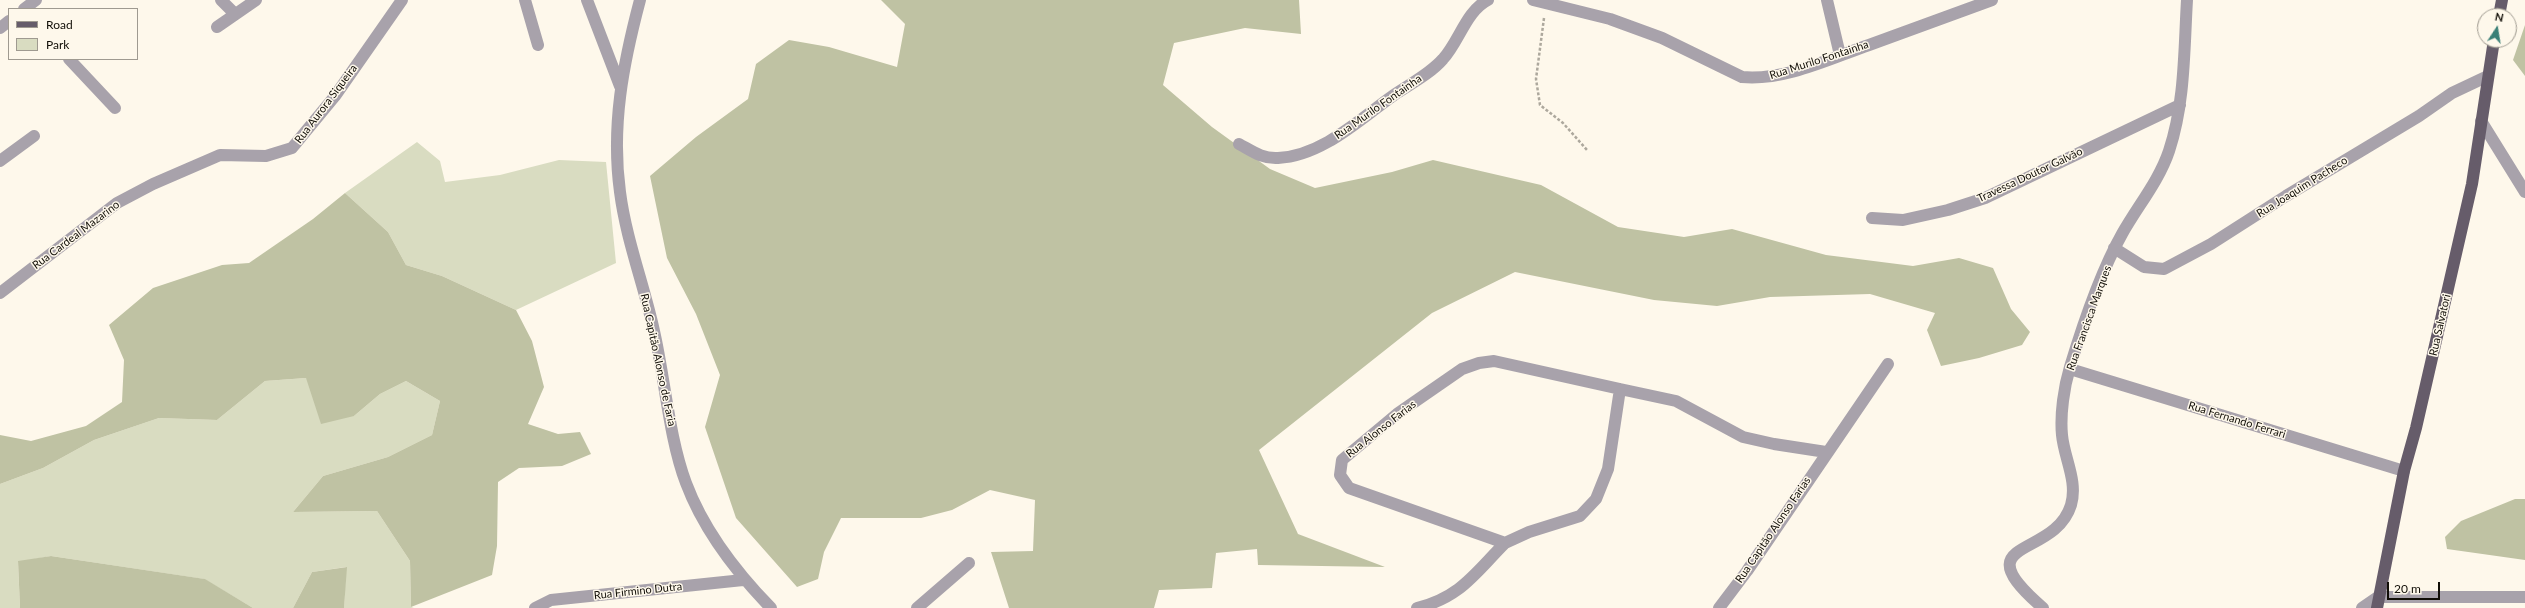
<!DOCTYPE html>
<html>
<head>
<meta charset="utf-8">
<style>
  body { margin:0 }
  #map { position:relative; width:2525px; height:608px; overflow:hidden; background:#fef8eb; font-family:Lato,sans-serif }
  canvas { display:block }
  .legend { position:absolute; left:8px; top:8px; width:130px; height:52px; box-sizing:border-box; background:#fef8eb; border:1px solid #9f9a90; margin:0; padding:5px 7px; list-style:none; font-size:12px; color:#110e07 }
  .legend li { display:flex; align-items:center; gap:8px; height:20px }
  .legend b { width:20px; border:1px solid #9f9a90 }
  .north { position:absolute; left:2477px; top:8px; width:40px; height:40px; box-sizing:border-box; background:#fef8eb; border:1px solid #9f9a90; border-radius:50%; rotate:12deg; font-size:11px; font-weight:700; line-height:16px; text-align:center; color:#110e07 }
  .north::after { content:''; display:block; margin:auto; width:14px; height:18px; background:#3a8077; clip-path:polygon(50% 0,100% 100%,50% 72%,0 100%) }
  .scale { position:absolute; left:2387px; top:582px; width:53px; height:18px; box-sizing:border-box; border:2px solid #110e07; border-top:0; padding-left:5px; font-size:12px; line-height:14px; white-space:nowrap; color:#110e07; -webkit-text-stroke:3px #fef8eb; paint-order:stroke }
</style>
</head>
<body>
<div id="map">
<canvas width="2525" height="608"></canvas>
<ul class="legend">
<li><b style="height:5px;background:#665c6a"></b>Road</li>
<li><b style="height:11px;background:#d9dcc1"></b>Park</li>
</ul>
<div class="north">N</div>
<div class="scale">20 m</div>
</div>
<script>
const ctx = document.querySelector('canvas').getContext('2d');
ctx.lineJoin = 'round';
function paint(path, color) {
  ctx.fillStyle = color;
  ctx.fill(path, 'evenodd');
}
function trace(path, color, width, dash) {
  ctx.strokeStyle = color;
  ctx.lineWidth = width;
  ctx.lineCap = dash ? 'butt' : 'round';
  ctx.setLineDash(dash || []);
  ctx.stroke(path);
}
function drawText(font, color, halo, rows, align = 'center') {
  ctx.font = font + ' Lato,sans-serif';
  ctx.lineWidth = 3;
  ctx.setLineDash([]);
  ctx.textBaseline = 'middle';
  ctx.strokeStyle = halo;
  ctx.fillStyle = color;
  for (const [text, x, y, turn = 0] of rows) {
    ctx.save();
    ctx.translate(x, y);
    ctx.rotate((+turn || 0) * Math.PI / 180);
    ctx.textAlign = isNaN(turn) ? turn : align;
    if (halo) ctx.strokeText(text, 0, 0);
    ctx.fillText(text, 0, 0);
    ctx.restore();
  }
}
paint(new Path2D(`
  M417 142 440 161 445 182 500 175 559 160 606 162 616 263 516 310 442 276 406 265 388 232 345 193Z
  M306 378 354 416 380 394 406 381 440 401 432 435 388 457 323 476 293 512 377 511 410 561 411 607 414 608H344L346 567 312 572 293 608H253L204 579 51 556 18 562 20 608H0V484L43 468 94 440 159 418 217 420 265 381Z`), '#d9dcc1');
paint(new Path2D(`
  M881 0H1299L1301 34 1245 28 1174 43 1163 85 1212 127 1270 169 1315 188 1392 172 1433 160 1541 185 1618 227 1684 237 1732 229 1826 255 1913 266 1959 258 1993 268 2011 309 2030 332 2022 345 1979 358 1941 366 1927 330 1935 313 1870 294 1770 297 1717 306 1654 300 1515 272 1432 313 1259 450 1298 534 1385 567 1258 565 1257 549 1216 553 1212 588 1159 590 1154 608H1009L991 552 1033 551 1035 500 990 490 952 510 921 518H841L824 552 818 579 797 587 736 518 705 427 720 375 696 314 667 258 650 176 696 137 748 99 756 64 789 40 829 47 897 67 905 24Z
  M2525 25V76L2513 60Z
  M345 193 388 232 406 265 442 276 516 310 532 341 544 387 528 424 558 434 580 432 591 454 562 466 519 468 498 482 497 546 492 575 411 607 410 561 377 511 293 512 323 476 388 457 432 435 440 401 406 381 380 394 354 416 321 424 306 378 265 381 217 420 159 418 94 440 43 468 0 484V435L31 441 86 426 122 402 124 360 109 325 153 288 222 265 249 263 313 219Z
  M2515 499H2525V560L2447 549 2445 537 2461 521Z
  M51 556 205 579 253 608H20L18 561Z
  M347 567 344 608H293L312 572Z`), '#bfc2a3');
trace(new Path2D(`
  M1544 18 1536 79 1540 105 1563 123 1587 150`), '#ada89d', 2.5, [3, 2]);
trace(new Path2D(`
  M221 0 235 14
  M525 0 538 45
  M587 0 620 86
  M640 0C623 64 611 126 620 192 626 239 644 285 654 331 665 379 669 438 686 483 704 531 736 572 771 608
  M1533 0 1610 19 1662 38 1742 77C1784 81 1829 59 1869 45 1910 30 1951 15 1992 0
  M1827 0 1840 55
  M24 9 36 0
  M217 27 256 0
  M0 28 9 21
  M69 59 115 108
  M2481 121 2525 192
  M1239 144C1252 151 1262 159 1278 158 1322 156 1360 119 1394 95 1410 84 1430 74 1443 59 1459 42 1466 11 1488 0
  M0 161 34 136
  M1872 218 1903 220 1948 210 1985 198 2180 105
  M2114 248 2144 267 2164 269 2211 244 2286 196 2419 116 2452 93 2488 76
  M0 293 117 203 153 184 220 155 266 156 292 148 335 96 402 0
  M2070 369 2404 471
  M1505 543 1529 532 1580 516 1596 499 1608 469 1620 389 1676 401 1743 437 1774 444 1826 452
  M535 608 551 600 743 580
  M917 608 969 563
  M1417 608C1461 597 1475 573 1505 543L1349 488 1340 475 1342 460 1397 414 1462 369 1479 363 1494 361 1620 389
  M1719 608 1747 571 1888 364
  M2043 608C1961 537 2054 560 2071 505 2078 481 2064 458 2062 435 2060 414 2064 387 2070 367 2083 324 2100 273 2122 234 2137 207 2159 181 2169 151 2185 103 2184 50 2187 0
  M2362 608 2378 597H2525`), '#a8a2ab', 12);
trace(new Path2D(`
  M2499 16 2502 0
  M2377 608 2404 471 2416 428 2472 184 2494 40`), '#665c6a', 12);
drawText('11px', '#110e07', '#fef8eb', [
  ["Rua Murilo Fontainha",1819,60,-18],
  ["Rua Aurora Siqueira",326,104,-53],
  ["Rua Murilo Fontainha",1378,107,-35],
  ["Travessa Doutor Galvão",2030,175,-25],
  ["Rua Joaquim Pacheco",2302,187,-32],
  ["Rua Cardeal Mazarino",76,235,-37],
  ["Rua Francisca Marques",2089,318,-70],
  ["Rua Salvatori",2440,325,-77],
  ["Rua Capitão Alonso de Faria",658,360,78],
  ["Rua Fernando Ferrari",2237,420,17],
  ["Rua Alonso Farias",1381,429,-38],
  ["Rua Capitão Alonso Farias",1773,530,-56],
  ["Rua Firmino Dutra",638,591,-6]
]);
</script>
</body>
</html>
